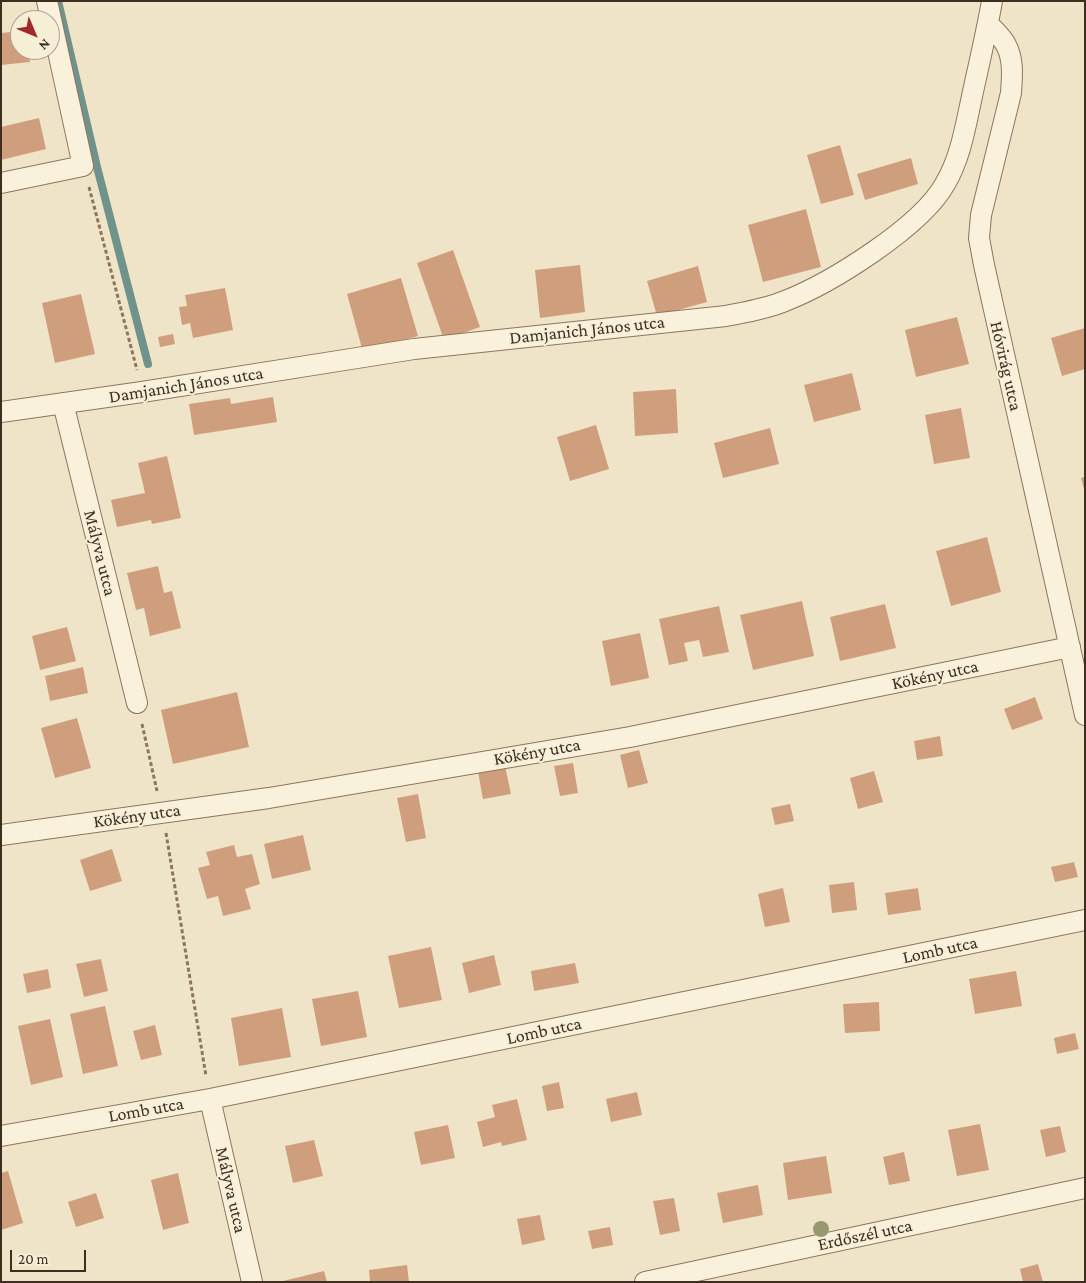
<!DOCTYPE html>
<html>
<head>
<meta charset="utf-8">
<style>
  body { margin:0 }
  #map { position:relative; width:1086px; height:1283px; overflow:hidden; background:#f0e4c8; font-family:"Crimson Pro",serif }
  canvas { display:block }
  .frame { position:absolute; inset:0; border:2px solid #3d2e20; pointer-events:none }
  .north { position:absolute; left:10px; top:10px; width:50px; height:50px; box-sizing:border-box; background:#f7eed8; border:1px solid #ada18e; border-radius:50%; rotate:135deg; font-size:14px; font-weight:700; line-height:20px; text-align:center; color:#3d2e20 }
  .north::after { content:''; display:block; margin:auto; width:18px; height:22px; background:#9e2a2b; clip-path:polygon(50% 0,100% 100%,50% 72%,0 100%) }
  .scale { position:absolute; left:10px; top:1250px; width:76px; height:22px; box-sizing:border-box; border:2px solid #3d2e20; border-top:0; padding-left:6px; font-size:15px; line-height:18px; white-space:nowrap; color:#3d2e20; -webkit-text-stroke:4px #f7eed8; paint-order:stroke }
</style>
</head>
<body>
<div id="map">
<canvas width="1086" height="1283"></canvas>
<div class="frame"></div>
<div class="north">N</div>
<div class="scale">20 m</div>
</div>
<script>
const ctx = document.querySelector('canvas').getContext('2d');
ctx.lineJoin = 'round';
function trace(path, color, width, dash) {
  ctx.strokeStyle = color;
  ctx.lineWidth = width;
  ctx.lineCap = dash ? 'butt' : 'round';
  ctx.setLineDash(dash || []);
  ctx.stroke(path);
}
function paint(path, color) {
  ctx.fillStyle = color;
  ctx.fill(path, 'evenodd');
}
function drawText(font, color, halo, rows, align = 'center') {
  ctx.font = font + ' "Crimson Pro",serif';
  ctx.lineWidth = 4;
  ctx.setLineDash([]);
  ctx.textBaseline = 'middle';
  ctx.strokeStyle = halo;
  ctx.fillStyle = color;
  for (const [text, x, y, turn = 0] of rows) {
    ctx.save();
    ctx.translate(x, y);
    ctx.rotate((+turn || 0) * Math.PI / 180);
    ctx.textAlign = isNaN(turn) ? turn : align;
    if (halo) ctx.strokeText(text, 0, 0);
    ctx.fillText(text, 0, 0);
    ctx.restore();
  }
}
trace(new Path2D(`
  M58 1 97 167 148 364`), '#6f938a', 8);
paint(new Path2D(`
  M20 31V50H28L30 62 1 65V33Z
  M39 118 46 149 1 160V127Z
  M840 145 854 195 821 204 807 155Z
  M911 158 918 184 865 200 857 174Z
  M806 209 821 267 763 282 748 225Z
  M453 250 480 327 444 340 417 263Z
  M580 265 585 312 540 318 535 270Z
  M698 266 707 302 657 316 647 281Z
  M401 278 418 336 363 352 347 294Z
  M225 288 233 330 193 338 190 323 182 325 179 307 187 306 185 295Z
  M81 294 95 354 55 363 42 303Z
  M957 317 969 364 916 377 905 330Z
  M1085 328V369L1062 376 1051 338Z
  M173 334 175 344 160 347 158 337Z
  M852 373 861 410 814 422 804 385Z
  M676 389 678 433 635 436 633 392Z
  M273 397 277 422 194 435 189 404 230 398 231 404Z
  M961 408 970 458 934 464 925 415Z
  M596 425 609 469 570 481 557 437Z
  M770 428 779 464 723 478 714 443Z
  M167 456 181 518 152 524 151 520 117 527 111 500 145 493 138 463Z
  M1085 477V489H1084L1081 478Z
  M987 537 1001 592 951 606 936 551Z
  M158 566 164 593 172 591 181 628 150 636 144 608 136 610 127 573Z
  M802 601 814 656 753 670 740 615Z
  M885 604 896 648 840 661 830 617Z
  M719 606 729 652 703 657 699 640 684 643 688 661 669 665 659 619Z
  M67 627 76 661 40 670 32 636Z
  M640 633 649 678 611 686 602 641Z
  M83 667 88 693 50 701 45 676Z
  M237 692 249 747 173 764 161 710Z
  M1035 697 1043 719 1012 730 1004 709Z
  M77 718 91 768 55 778 41 728Z
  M940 736 943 756 917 760 914 741Z
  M639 750 648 783 628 788 620 755Z
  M573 763 578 793 560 796 554 766Z
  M505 766 511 794 483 799 478 772Z
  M874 771 883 802 858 809 850 778Z
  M418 794 426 838 406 842 397 798Z
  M790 804 794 821 775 825 771 808Z
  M303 835 311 870 272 879 264 844Z
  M234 845 237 857 252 854 260 884 245 889 251 909 223 916 218 896 207 899 198 868 210 865 206 852Z
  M112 849 122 881 90 891 80 860Z
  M1074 862 1078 877 1055 882 1051 867Z
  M854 882 857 910 832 913 829 885Z
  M783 888 790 922 765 927 758 894Z
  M918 888 921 910 888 915 885 893Z
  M431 947 442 1000 399 1008 388 956Z
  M494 955 501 985 469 993 462 963Z
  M101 959 108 991 84 997 76 964Z
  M575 963 579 983 534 991 531 971Z
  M48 969 51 988 27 993 23 974Z
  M1016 971 1022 1006 975 1014 969 979Z
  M358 991 367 1037 321 1046 312 999Z
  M879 1002 880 1031 845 1033 843 1004Z
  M105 1006 118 1066 83 1074 70 1014Z
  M282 1008 291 1057 239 1066 231 1018Z
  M50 1019 63 1077 31 1085 18 1026Z
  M155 1025 162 1055 141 1060 133 1031Z
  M1075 1033 1079 1049 1057 1054 1054 1038Z
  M559 1082 564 1108 547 1111 542 1086Z
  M637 1092 642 1115 611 1122 606 1099Z
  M517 1099 527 1140 502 1146 501 1142 483 1147 477 1122 495 1117 492 1105Z
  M980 1124 989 1170 957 1176 948 1130Z
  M448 1125 455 1158 421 1165 414 1132Z
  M1060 1126 1066 1152 1046 1157 1040 1130Z
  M314 1140 323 1176 293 1183 285 1146Z
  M904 1152 910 1181 889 1185 883 1157Z
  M826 1156 832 1193 788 1200 783 1163Z
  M8 1171 23 1223 1 1230V1173Z
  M178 1173 189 1223 163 1230 151 1180Z
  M758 1185 763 1215 723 1223 717 1193Z
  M96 1193 104 1218 76 1227 68 1202Z
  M674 1198 680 1231 660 1235 653 1201Z
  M540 1215 545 1240 522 1245 517 1219Z
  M610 1227 613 1245 592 1249 588 1231Z
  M1038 1264 1043 1282H1023L1020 1269Z
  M407 1265 409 1282H370L369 1270Z
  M324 1271 327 1282H283V1281Z`), '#cf9f7d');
const street = new Path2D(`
  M988 24C994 30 1002 37 1006 45 1014 60 1012 77 1011 93L981 215 979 238 984 265 1085 715
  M1 183 83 166 47 1
  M63 403 137 703
  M1 412 142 392 414 349 726 316C746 312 766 309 785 301 831 283 921 227 945 184 960 159 965 129 971 101 978 68 986 35 992 1
  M1 835 269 798 630 737 1070 647
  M210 1099 252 1282
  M1 1136 210 1099 1085 920
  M645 1282 1085 1188`);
trace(street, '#8d765c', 22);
trace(new Path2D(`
  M89 187 137 370
  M142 724 157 791
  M166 833 206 1076`), '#8d765c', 3, [4, 2.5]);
trace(street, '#faf1dc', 20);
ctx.fillStyle = '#96986f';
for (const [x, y] of [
  [821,1229]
]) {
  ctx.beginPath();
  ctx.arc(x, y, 8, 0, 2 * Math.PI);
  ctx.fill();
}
drawText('18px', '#3d2e20', '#f7eed8', [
  ["Damjanich János utca",587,330,-6],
  ["Hóvirág utca",1006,366,77],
  ["Damjanich János utca",186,385,-9],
  ["Mályva utca",100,553,76],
  ["Kökény utca",935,675,-12],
  ["Kökény utca",537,752,-10],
  ["Kökény utca",137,816,-8],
  ["Lomb utca",940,950,-12],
  ["Lomb utca",544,1031,-12],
  ["Lomb utca",146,1110,-10],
  ["Mályva utca",231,1190,77],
  ["Erdőszél utca",865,1235,-12]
]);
</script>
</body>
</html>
